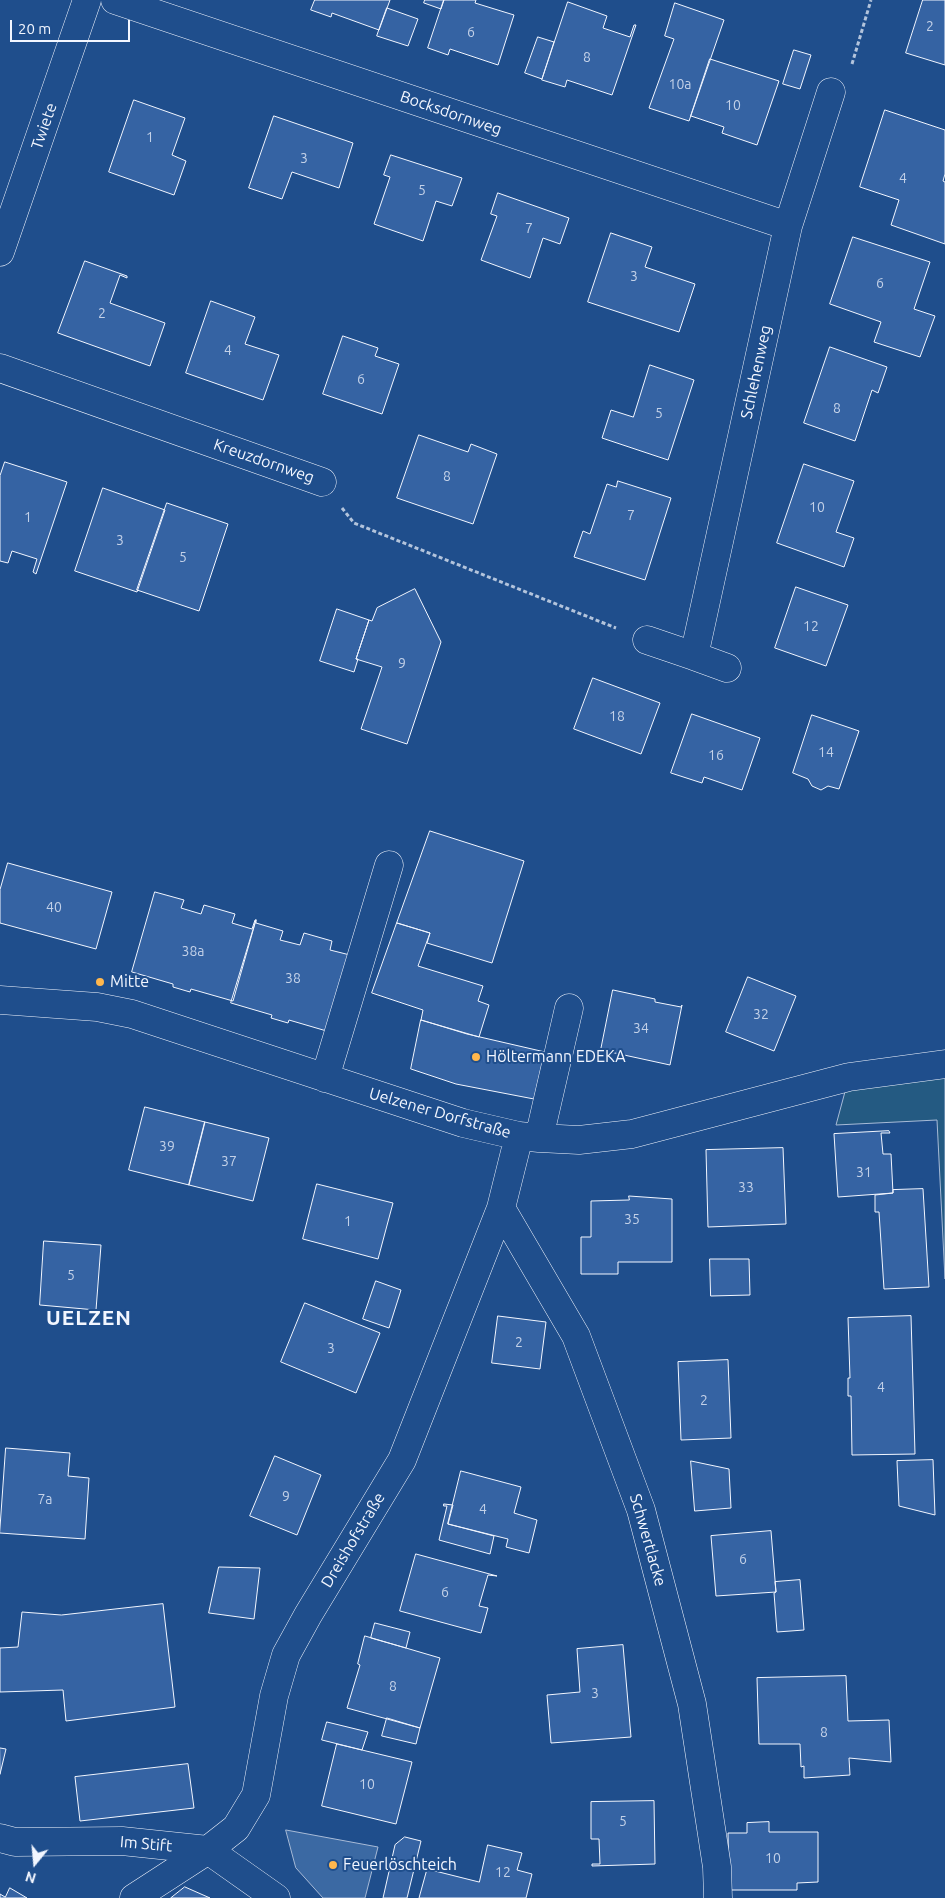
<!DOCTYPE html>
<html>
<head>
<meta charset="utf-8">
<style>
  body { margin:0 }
  #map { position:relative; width:945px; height:1898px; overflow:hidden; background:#1f4e8c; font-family:Ubuntu,sans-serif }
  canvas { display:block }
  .north { position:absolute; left:10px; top:1838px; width:50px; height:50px; -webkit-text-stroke:4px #1f4e8c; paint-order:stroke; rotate:197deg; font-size:14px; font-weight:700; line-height:20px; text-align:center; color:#f2f6ff }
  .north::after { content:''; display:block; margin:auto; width:18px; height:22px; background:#f2f6ff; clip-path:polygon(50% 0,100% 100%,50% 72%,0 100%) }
  .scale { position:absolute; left:10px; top:20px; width:120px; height:22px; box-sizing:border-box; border:2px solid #f2f6ff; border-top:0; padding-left:6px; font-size:15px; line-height:18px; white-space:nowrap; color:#f2f6ff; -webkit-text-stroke:4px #1f4e8c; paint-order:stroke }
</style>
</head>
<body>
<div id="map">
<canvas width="945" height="1898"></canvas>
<div class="north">N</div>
<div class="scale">20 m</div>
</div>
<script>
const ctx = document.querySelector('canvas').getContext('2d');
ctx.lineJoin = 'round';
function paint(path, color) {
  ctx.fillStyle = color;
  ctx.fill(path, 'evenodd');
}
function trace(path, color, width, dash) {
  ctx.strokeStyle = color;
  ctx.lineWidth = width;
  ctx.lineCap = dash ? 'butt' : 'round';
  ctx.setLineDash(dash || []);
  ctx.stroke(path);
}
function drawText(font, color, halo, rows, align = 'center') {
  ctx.font = font + ' Ubuntu,sans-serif';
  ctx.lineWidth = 4;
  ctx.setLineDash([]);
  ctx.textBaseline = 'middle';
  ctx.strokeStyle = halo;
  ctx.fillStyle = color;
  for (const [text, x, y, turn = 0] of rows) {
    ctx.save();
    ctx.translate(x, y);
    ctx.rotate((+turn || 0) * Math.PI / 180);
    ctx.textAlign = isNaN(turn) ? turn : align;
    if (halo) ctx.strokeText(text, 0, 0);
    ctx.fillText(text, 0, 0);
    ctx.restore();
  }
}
const green = new Path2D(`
  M945 1064V1279L937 1120 836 1125 849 1077Z`);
paint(green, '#245a82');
trace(green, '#a8bbd7', 1);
const water = new Path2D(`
  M286 1830 378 1847 365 1898H323L296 1868Z`);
paint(water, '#3b69a3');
trace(water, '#a8bbd7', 1);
const building = new Path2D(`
  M315 0H390L379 30 332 13 331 17 311 10Z
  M425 0H444L441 9 424 3Z
  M444 0H476L475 3 514 15 498 65 450 49 448 55 428 48Z
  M923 0H945V65L906 53Z
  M568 2 607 16 603 28 630 37 634 25H636L612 95 567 80 565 87 542 80Z
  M675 3 724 20 689 121 649 108 674 39 665 36Z
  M387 8 418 19 408 46 377 36Z
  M538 37 554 42 542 79 525 73Z
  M794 50 811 55 800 89 783 84Z
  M710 59 779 81 757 145 722 133 724 127 691 116Z
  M134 100 185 118 172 155 186 161 174 195 109 172Z
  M885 110 945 130V174L943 181 945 182V244L891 225 899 200 860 187Z
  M274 116 353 143 339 188 292 172 282 199 249 188Z
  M391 155 462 178 452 206 436 201 423 241 374 224 390 177 384 175Z
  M498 193 569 218 560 244 543 238 530 278 481 260 497 216 491 214Z
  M611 233 652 247 645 267 695 284 679 332 588 302Z
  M853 237 930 262 914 309 935 316 920 357 874 342 881 322 830 304Z
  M85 261 127 276V278L120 275 110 303 165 323 150 366 58 333Z
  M211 301 255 317 245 344 279 355 263 400 186 373Z
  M343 336 378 348 375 356 399 364 382 414 323 394Z
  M830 347 887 367 878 393 872 390 855 441 804 423Z
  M650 365 694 380 668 460 602 438 611 410 633 417Z
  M419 435 468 452 471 444 497 454 473 524 397 498Z
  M5 462 67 482 36 574 33 572 37 559 12 551 8 563 0 561V476Z
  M804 464 854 481 836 532 854 538 844 567 777 543Z
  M618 481 671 498 645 580 574 557 583 531 590 534 607 484 616 487Z
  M103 488 165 510 137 592 75 571Z
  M167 503 228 524 199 611 137 590Z
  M796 587 848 605 826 666 775 648Z
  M415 589 441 642 407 744 361 729 382 667 356 659 369 620 372 621 377 608Z
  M337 609 369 620 356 659H358L354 672 320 661Z
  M593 678 660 703 641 754 574 729Z
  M692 714 760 738 742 790 704 777 702 783 671 773Z
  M812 715 859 731 839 789 828 786 821 790 812 786 808 779 793 773Z
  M430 831 524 861 492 963 427 943 430 933 397 923Z
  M8 863 112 892 96 949 0 923V890Z
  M155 892 184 900 181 908 201 914 204 905 235 914 232 923 252 929 255 920H256L233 1001 191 989 190 992 173 987V984L132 972Z
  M256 920V923L283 931 280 940 300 945 304 933 332 941 330 950 350 955 330 1032 289 1020 288 1023 271 1018 272 1015 231 1003Z
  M397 923 430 933 418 966 483 986 478 1001 489 1005 479 1037 421 1020 423 1010 372 993Z
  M748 977 796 996 774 1051 726 1032Z
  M613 990 655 999V1002L681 1007 682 1005 670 1065 601 1050Z
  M421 1020 467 1034 545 1052 534 1099 456 1084 411 1069Z
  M145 1107 205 1122 189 1185 129 1170Z
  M205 1122 269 1138 253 1201 189 1185Z
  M889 1131 890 1133H881L883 1154H891L893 1193 838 1197 834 1134Z
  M783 1148 786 1224 708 1227 706 1150Z
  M317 1184 393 1203 378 1259 303 1239Z
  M923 1189 929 1287 884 1289 879 1212H875V1195L893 1193V1190Z
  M629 1196 672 1199V1262H618V1274H581V1237H591V1201L629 1200Z
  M44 1241 101 1245 96 1310 40 1305Z
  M710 1259H749L750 1295 711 1296Z
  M376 1281 401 1290 389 1328 363 1319Z
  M305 1303 380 1333 356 1393 281 1362Z
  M498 1316 546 1322 540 1369 492 1363Z
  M911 1316 915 1454 852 1455 851 1396H848V1378H850L848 1318Z
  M728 1360 731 1438 681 1440 678 1362Z
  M6 1448 70 1453 68 1476 89 1478 85 1539 0 1533Z
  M275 1456 321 1475 297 1535 250 1516Z
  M933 1460 935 1515 899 1506 897 1461Z
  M691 1461 729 1469 731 1508 695 1511Z
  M461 1471 521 1487 514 1513 537 1520 529 1553 506 1547 508 1539 448 1524Z
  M444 1504 453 1505 448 1524 494 1536 490 1554 439 1540 447 1506H444Z
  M771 1531 776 1592 716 1596 711 1536Z
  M416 1554 497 1576 488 1575 479 1606 488 1608 481 1633 400 1611Z
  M219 1567 260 1568 254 1619 209 1613Z
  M800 1580 804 1630 777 1632 774 1593 776 1592 775 1582Z
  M163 1604 175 1707 66 1721 63 1690 0 1692V1648L18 1647 22 1612 61 1615Z
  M375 1623 410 1632 406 1648 371 1638Z
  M365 1636 440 1658 420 1728 347 1708 360 1665 358 1664Z
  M623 1645 631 1737 551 1743 547 1695 580 1692 577 1649Z
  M846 1676 848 1721 889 1720 891 1762 849 1758 850 1775 804 1778V1766L801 1767 800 1744H759L757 1678Z
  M387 1718 420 1728 416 1744 382 1736Z
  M327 1722 368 1732 362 1750 322 1740Z
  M337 1744 412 1762 396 1824 322 1806Z
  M0 1748 6 1749 0 1774Z
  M188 1764 194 1808 80 1821 75 1777Z
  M654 1801 655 1864 592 1866V1864H600L599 1839H591V1802Z
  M769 1822V1832H818V1882L797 1883V1890H729L728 1833H747V1823Z
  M405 1837 421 1841 407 1898H383L395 1845Z
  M488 1845 522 1853 517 1870 532 1874 526 1898H419L427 1869 479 1882Z
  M185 1887 210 1898H171Z
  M10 1888 27 1898H0V1894L5 1897Z`);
paint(building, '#3563a3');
trace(building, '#f2f6ff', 1);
const minor = new Path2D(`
  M115 0 788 226
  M0 252 87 0
  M0 368 322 482
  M647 640 694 656 788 226 831 92
  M694 656 727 668
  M0 1000 97 1007 132 1014 463 1123 519 1136 539 1138 579 1140 632 1134 849 1077 945 1064
  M325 1078 389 865
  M539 1138 569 1008
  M501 1208 576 1336 641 1510 692 1704 717 1867 718 1898
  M0 1838 15 1842 122 1841 208 1850 276 1898
  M134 1898 208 1850 236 1828 256 1795 274 1696 286 1655 308 1615 402 1460 501 1208 519 1136`);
trace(minor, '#f2f6ff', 29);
trace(new Path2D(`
  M852 64 871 0
  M342 508 354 523 616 628`), '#b3c4dc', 3, [4, 2.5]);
trace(minor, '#1f4e8c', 28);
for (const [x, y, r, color] of [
  [100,982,5,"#ffb74d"],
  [476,1057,5,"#ffb74d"],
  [333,1865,5,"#ffb74d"]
]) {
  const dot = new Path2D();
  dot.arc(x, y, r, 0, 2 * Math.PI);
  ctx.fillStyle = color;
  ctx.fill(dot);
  trace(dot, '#1f4e8c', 2);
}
drawText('14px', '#c3d1e8', null, [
  ["2",930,26],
  ["6",471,32],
  ["8",587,57],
  ["10a",680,84],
  ["10",733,105],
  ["1",150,137],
  ["3",304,158],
  ["4",903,178],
  ["5",422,190],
  ["7",529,228],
  ["3",634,276],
  ["6",880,283],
  ["2",102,313],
  ["4",228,350],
  ["6",361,379],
  ["8",837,408],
  ["5",659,413],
  ["8",447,476],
  ["10",817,507],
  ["7",631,515],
  ["1",28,517],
  ["3",120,540],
  ["5",183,557],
  ["12",811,626],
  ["9",402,663],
  ["18",617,716],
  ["14",826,752],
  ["16",716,755],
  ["40",54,907],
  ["38a",193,951],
  ["38",293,978],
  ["32",761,1014],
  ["34",641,1028],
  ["39",167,1146],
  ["37",229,1161],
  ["31",864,1172],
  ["33",746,1187],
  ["35",632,1219],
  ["1",348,1221],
  ["5",71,1275],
  ["2",519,1342],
  ["3",331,1348],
  ["4",881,1387],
  ["2",704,1400],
  ["9",286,1496],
  ["7a",45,1499],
  ["4",483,1509],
  ["6",743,1559],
  ["6",445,1592],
  ["8",393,1686],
  ["3",595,1693],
  ["8",824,1732],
  ["10",367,1784],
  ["5",623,1821],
  ["10",773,1858],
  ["12",503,1872]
]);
drawText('16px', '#f2f6ff', '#1f4e8c', [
  ["Bocksdornweg",451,113,19],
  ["Twiete",44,126,-71],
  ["Schlehenweg",756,372,-78],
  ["Kreuzdornweg",264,461,19],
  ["Uelzener Dorfstraße",440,1113,16],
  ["Dreishofstraße",353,1540,-59],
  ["Schwertlacke",648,1540,74],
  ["Im Stift",146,1844,5]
]);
drawText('16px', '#f2f6ff', '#1f4e8c', [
  ["Mitte",110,982],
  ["Höltermann EDEKA",486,1057],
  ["Feuerlöschteich",343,1865]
], 'left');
ctx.letterSpacing = '1px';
drawText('bold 21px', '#f2f6ff', '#1f4e8c', [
  ["UELZEN",89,1318]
]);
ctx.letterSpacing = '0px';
</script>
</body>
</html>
